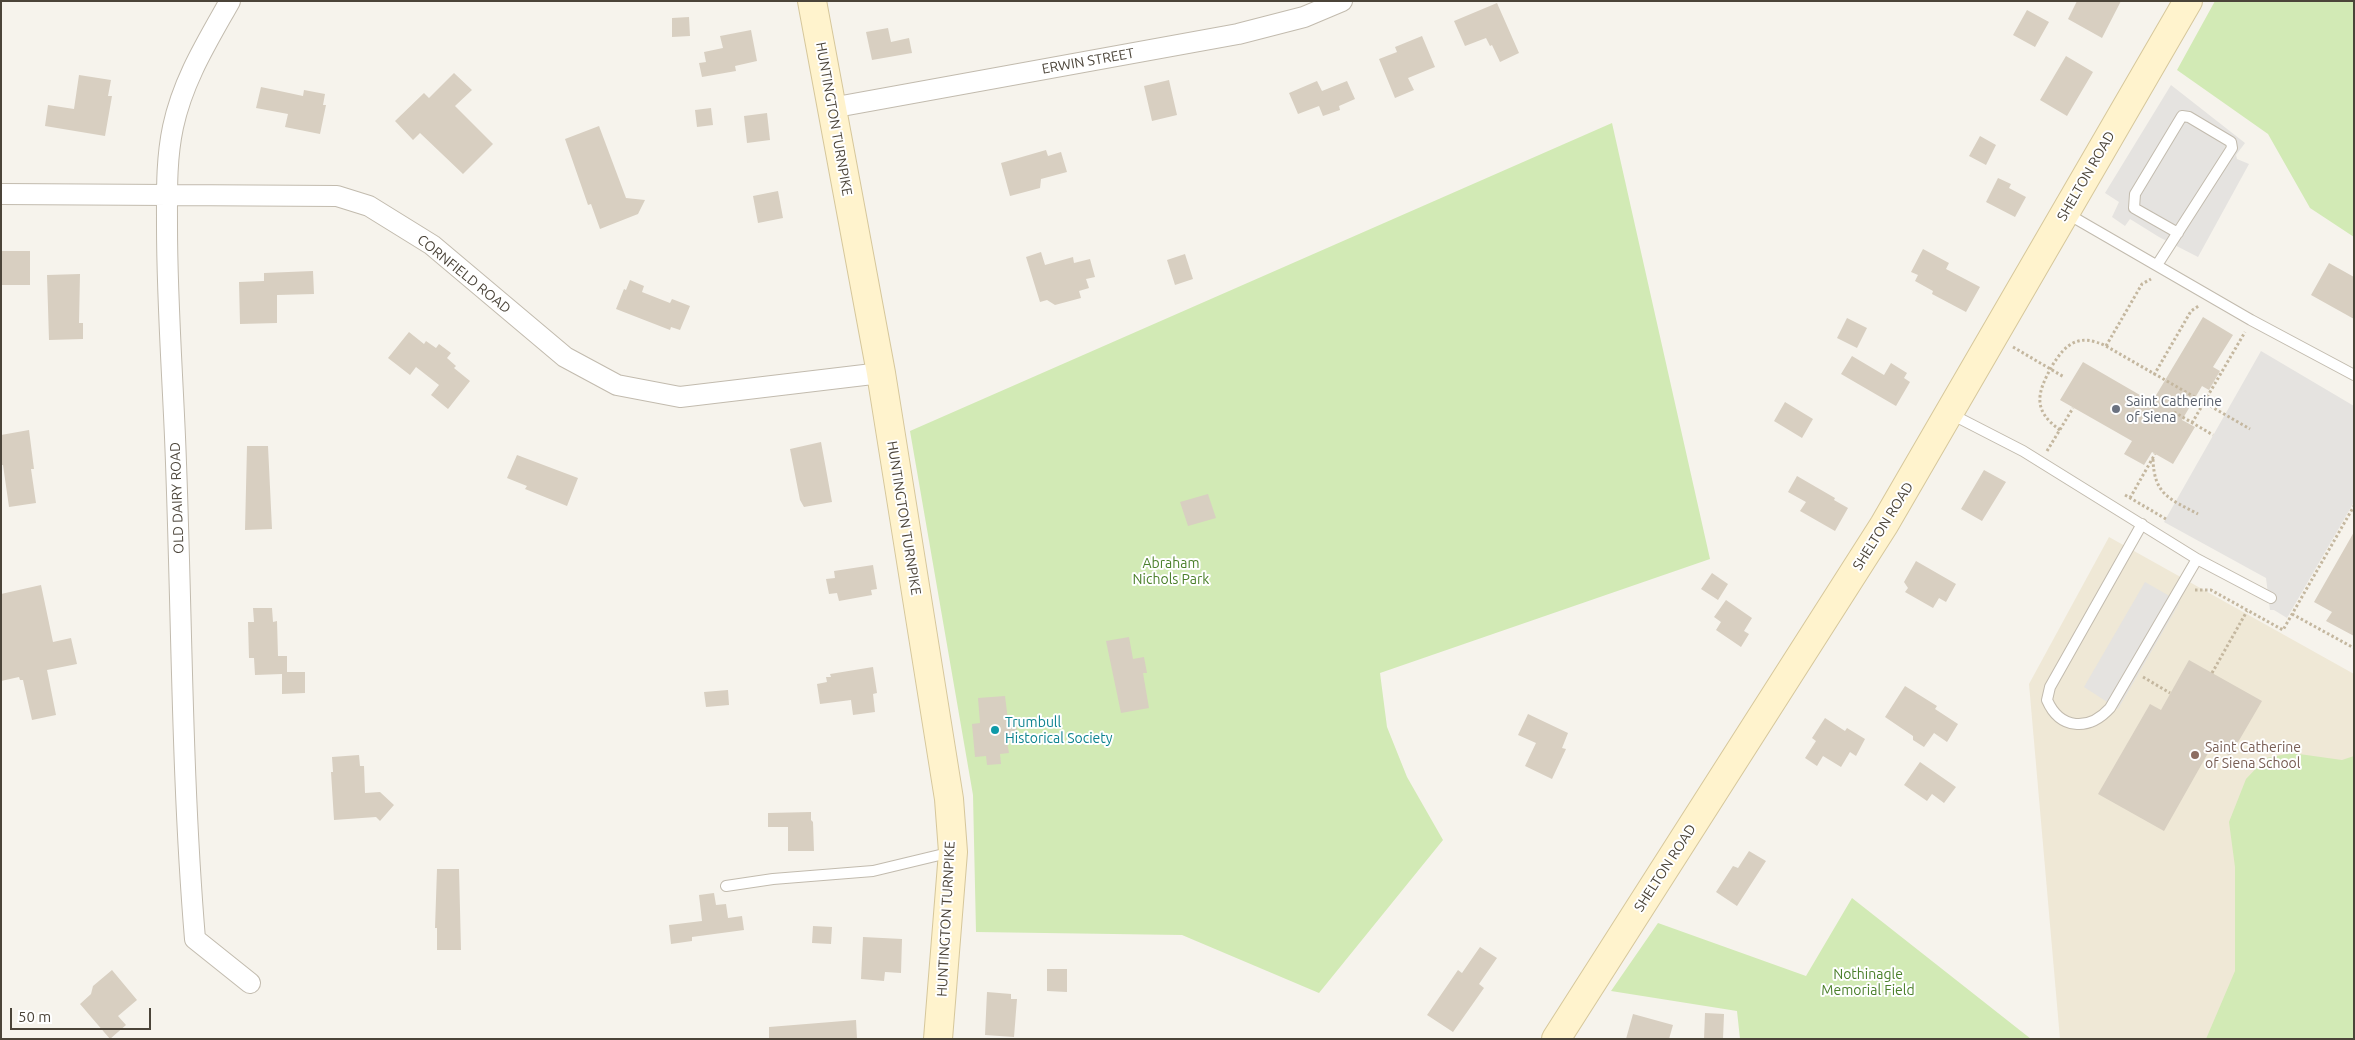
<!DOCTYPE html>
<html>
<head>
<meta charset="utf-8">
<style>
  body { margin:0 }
  #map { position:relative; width:2355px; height:1040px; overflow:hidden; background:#f6f3ec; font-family:Ubuntu,sans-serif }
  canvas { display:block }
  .frame { position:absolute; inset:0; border:2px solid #4b4439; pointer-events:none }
  .scale { position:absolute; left:10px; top:1008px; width:141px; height:22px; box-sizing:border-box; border:2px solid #4b4439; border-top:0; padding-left:6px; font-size:15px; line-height:18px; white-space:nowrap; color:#4b4439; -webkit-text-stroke:4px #fff; paint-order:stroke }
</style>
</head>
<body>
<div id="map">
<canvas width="2355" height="1040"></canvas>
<div class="frame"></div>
<div class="scale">50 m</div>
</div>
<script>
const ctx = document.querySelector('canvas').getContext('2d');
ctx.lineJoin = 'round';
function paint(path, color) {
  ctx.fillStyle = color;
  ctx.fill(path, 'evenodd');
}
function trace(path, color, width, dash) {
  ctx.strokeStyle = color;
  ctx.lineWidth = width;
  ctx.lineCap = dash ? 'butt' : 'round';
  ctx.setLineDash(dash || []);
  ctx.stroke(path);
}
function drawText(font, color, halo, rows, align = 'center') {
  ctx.font = font + ' Ubuntu,sans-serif';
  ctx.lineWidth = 4;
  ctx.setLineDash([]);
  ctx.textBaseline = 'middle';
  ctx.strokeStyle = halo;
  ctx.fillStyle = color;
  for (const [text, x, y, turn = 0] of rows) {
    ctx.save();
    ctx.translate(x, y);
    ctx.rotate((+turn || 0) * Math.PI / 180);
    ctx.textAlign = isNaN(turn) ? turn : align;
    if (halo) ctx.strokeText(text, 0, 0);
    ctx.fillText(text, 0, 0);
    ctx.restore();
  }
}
paint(new Path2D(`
  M2109 537 2354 674V826L2218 1039H2060L2029 684Z`), '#efe8d6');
paint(new Path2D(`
  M2215 1H2354V237L2310 208 2268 134 2177 70Z
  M1612 123 1710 559 1380 673 1387 727 1407 777 1443 840 1319 993 1182 935 976 932 973 795 910 431Z
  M2292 753 2342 760 2354 756V1039H2206L2235 971V867L2229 822 2246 779 2266 758Z
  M1852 898 2031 1039H1740L1737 1011 1611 991 1658 923 1806 976Z`), '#d2eab5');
paint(new Path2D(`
  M2171 85 2245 143 2236 155 2237 159 2249 164 2198 257 2159 237 2130 219 2125 226 2112 217 2119 202 2105 193Z
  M2261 351 2354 406V502L2287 618 2274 610H2270L2266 578 2164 522Z
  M2145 582 2180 602 2118 709 2084 687Z`), '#e5e3e0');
paint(new Path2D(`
  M2077 1H2121L2102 38 2068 19Z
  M1497 3 1519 53 1500 62 1492 45 1490 46 1486 38 1465 46 1454 21Z
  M2027 10 2049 22 2035 47 2013 35Z
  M689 17 690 36 672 37V18Z
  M888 28 891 42 909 38 912 53 872 60 866 32Z
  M751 30 757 61 735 66 736 71 702 77 699 63 706 62 704 52 723 48 720 36Z
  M1422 36 1435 67 1408 78 1414 90 1395 98 1379 59 1397 52 1395 47Z
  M2066 56 2093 72 2067 116 2040 100Z
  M454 73 472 90 455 106 493 144 463 174 420 133 413 140 395 121 424 93 429 98Z
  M79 75 111 80 108 96H112L105 136 45 126 48 105 74 109Z
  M1169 80 1177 115 1152 121 1144 86Z
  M1317 81 1322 91 1347 81 1355 99 1339 106 1340 110 1323 116 1319 106 1298 114 1289 93Z
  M261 87 303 96 304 90 325 94 323 105H326L320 134 285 127 288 114 256 108Z
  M711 108 713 125 697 127 695 110Z
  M767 113 770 140 747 143 744 116Z
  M599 126 626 198 645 200 638 214 600 229 591 204 588 205 565 139Z
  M1980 136 1996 145 1986 165 1969 156Z
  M1046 150 1048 156 1061 152 1067 172 1041 179 1040 188 1010 196 1001 163Z
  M1998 178 2011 184 2009 188 2026 197 2015 217 1986 202Z
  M778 191 783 218 758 223 753 196Z
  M1923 249 1949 263 1946 269 1980 287 1966 312 1932 294 1933 291 1915 281 1918 275 1911 272Z
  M1 251H30V285H1Z
  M1041 252 1045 265 1073 257 1074 263 1090 259 1095 277 1086 279 1089 288 1079 291 1081 298 1055 305 1047 300 1040 302 1026 257Z
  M1185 254 1193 279 1175 285 1167 260Z
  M2329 263 2354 277V319L2311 295Z
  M313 271 314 294 277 295V323L240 324 239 282 264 281V273Z
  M80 274 79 323H83V339L49 340 47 275Z
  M630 280 644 286 642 292 670 303 672 299 690 306 680 330 671 327 670 330 616 309 624 289 626 290Z
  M2203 317 2233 335 2213 367 2220 371 2209 390 2202 386 2182 420 2195 427 2173 464 2152 452 2144 465 2124 454 2132 441 2060 400 2083 362 2152 402Z
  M1847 318 1867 328 1857 348 1837 338Z
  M409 332 424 344 426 341 436 348 439 344 451 353 447 358 456 366 454 368 470 381 448 409 431 395 439 385 416 367 410 375 388 358Z
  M1852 356 1884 375 1891 363 1907 373 1904 378 1910 382 1896 406 1841 374Z
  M1785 402 1813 419 1802 438 1774 421Z
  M29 430 34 469H31L36 503 9 507 3 465H1V435Z
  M821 442 832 502 804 507 800 500 790 449Z
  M247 446H268L272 529 245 530Z
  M517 455 578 478 567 506 525 489 527 486 507 478Z
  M1984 470 2006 482 1982 521 1961 509Z
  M1797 476 1835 498 1834 500 1848 508 1835 531 1800 511 1806 502 1788 492Z
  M1208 494 1216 518 1188 526 1180 502Z
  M2354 532V636L2326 621 2332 612 2314 602Z
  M1916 561 1956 584 1946 602 1939 598 1933 608 1905 592 1908 588 1904 582Z
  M873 565 877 589 871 590 872 595 839 601 837 593 829 594 826 579 835 578 834 571Z
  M1712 573 1728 584 1718 600 1701 589Z
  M41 585 53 642 71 638 77 664 47 670 56 715 32 720 23 680H20L19 677 1 681V594Z
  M1726 600 1752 618 1744 631 1749 634 1741 647 1716 630 1721 622 1714 617Z
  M253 608H272L273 622 277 621 278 656H287V672H305V693L282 694V674L255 675 254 658H249L248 622H254Z
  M1129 637 1133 659 1144 657 1147 673H1143L1149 708 1121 713 1106 641Z
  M2189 660 2262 701 2230 756 2212 746 2164 831 2098 794 2150 704 2161 710Z
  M873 667 877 693 873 694 875 712 853 715 851 700 820 704 817 684 827 682 826 677H831L830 674Z
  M1905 686 1937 706 1935 709 1958 724 1947 742 1934 733 1924 747 1913 740V736L1885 717Z
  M728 690 729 705 706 707 704 692Z
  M1005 696 1008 720H1016L1018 740 1007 741 1009 753 1000 754 1001 764 987 765 986 756 975 757 972 724 980 723 978 698Z
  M1528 714 1568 733 1562 748 1566 749 1552 779 1525 766 1536 743 1518 735Z
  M1825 718 1845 731 1847 728 1865 739 1856 756 1850 752 1841 767 1823 756 1817 766 1805 758 1816 741 1812 738Z
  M359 755 360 766H364L365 793 380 792 394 805 380 821 376 817 334 820 331 772H333L332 757Z
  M1920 762 1956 787 1944 803 1932 794 1927 801 1904 785Z
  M811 812V820L813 822 814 851H788V827H768V813Z
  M1749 851 1766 861 1737 906 1716 892 1733 866 1738 868Z
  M437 869H459L461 950H437V928H435Z
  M714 893 716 905 726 904 728 918 742 916 744 930 692 937V941L671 944 669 925 702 921 699 895Z
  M813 926 832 927 831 944 812 943Z
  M863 937 902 939 901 973 885 972 884 981 861 979Z
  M1480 947 1497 958 1479 984 1484 988 1453 1032 1427 1015 1458 970 1462 973Z
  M1047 969H1067V992L1047 991Z
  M112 970 137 1000 118 1016 126 1025 110 1039 80 1004 91 994 93 986Z
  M987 992 1011 994V999H1017L1014 1037 985 1035Z
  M1705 1013 1724 1014 1723 1039H1704Z
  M1633 1014 1673 1025 1669 1039H1626Z
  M856 1020 857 1039H769V1027Z`), '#d8cfc1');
const lane = new Path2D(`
  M2066 213 2251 320 2354 375
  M2157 265 2232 148 2231 142 2189 117 2182 116 2135 194 2134 208 2178 233
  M1951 414 2023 451 2197 559 2271 598
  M2142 524 2050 687 2047 700C2060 730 2089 731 2110 708L2197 559
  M726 886 773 879 873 871 952 852`);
const street = new Path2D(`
  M230 1C207 42 183 80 173 127 166 160 167 193 167 227 167 297 172 367 175 437 182 605 181 772 195 939L250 983
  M831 108 1238 34 1304 17 1342 1
  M1 194 337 196 369 206 432 245 565 357 617 385 680 397 881 373`);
const secondary = new Path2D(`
  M812 1 881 373 949 799 953 852 938 1039
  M1556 1039 1884 525 2188 1`);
trace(lane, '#c2bbae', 12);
trace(street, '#c2bbae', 22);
trace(secondary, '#d6c79b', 30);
trace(new Path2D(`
  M2106 346 2142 284 2151 279
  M2013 347 2064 377
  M2154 375 2191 311 2200 305
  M2174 412 2213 435
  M2192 423 2245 332
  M2060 430C2032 410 2037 393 2052 366 2066 343 2079 333 2106 346L2250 429
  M2047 451 2073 408
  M2153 459C2154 495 2170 499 2198 514
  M2125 495 2166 519
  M2130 498 2155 454
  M2195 590H2211L2283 630 2354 506
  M2292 614 2354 648
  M2212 673 2247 611
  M2143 677 2170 693`), '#c4b79f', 3, [2.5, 2.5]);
trace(lane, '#fff', 10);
trace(street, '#fff', 20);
trace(secondary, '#fff3cd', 28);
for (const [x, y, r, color] of [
  [2116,409,5,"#6b7280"],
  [995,730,5,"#0f9aa8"],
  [2195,755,5,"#8d6e63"]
]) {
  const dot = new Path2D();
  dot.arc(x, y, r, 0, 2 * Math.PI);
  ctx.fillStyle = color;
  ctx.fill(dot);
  trace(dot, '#fff', 2);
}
drawText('14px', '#4b4439', '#fff', [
  ["ERWIN STREET",1088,61,-10],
  ["HUNTINGTON TURNPIKE",834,119,80],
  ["SHELTON ROAD",2086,176,-60],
  ["CORNFIELD ROAD",464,274,39],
  ["OLD DAIRY ROAD",177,498,-92],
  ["HUNTINGTON TURNPIKE",904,518,81],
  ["SHELTON ROAD",1883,526,-58],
  ["SHELTON ROAD",1665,868,-57],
  ["HUNTINGTON TURNPIKE",946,919,-87]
]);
drawText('14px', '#5b616d', '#fff', [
  ["Saint Catherine",2126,401],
  ["of Siena",2126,417]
], 'left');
drawText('14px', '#4a7f2a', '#fff', [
  ["Abraham",1171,563],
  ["Nichols Park",1171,579],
  ["Nothinagle",1868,974],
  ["Memorial Field",1868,990]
]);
drawText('14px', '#0d838f', '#fff', [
  ["Trumbull",1005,722],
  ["Historical Society",1005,738]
], 'left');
drawText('14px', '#785e54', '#fff', [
  ["Saint Catherine",2205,747],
  ["of Siena School",2205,763]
], 'left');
</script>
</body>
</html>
